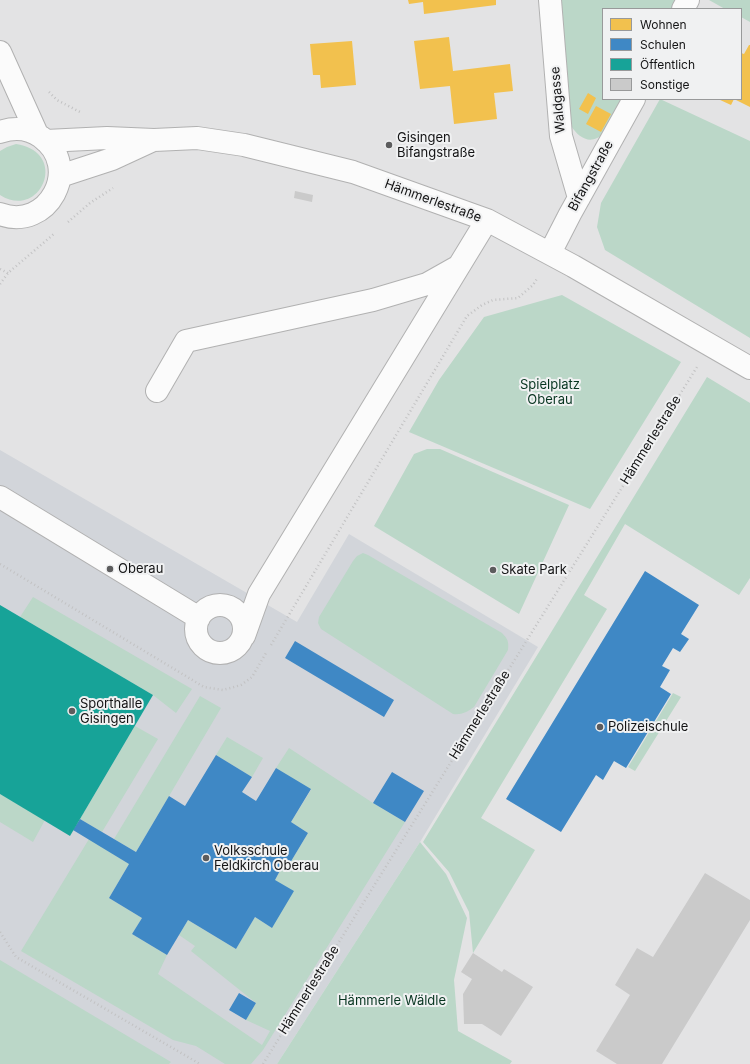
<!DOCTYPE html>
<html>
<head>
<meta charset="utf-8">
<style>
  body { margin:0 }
  #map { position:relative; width:750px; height:1064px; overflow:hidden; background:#e3e3e4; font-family:Inter,sans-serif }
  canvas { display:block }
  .legend { position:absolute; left:602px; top:8px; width:140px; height:92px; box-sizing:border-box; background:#f0f1f2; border:1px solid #98999a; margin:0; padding:5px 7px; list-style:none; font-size:12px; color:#141415 }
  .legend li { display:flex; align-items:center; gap:8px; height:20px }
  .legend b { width:20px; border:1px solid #98999a }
</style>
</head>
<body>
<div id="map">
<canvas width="750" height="1064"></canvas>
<ul class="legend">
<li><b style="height:11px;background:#f2c14e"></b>Wohnen</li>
<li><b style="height:11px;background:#3f88c5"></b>Schulen</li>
<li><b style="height:11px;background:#17a398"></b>Öffentlich</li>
<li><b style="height:11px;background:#cacaca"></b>Sonstige</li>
</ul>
</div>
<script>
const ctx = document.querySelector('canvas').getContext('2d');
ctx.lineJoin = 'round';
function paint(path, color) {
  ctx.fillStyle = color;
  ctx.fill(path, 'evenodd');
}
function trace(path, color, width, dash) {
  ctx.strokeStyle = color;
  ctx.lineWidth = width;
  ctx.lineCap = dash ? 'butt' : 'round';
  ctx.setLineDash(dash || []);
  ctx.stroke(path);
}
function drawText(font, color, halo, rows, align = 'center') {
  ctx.font = font + ' Inter,sans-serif';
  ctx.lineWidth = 4;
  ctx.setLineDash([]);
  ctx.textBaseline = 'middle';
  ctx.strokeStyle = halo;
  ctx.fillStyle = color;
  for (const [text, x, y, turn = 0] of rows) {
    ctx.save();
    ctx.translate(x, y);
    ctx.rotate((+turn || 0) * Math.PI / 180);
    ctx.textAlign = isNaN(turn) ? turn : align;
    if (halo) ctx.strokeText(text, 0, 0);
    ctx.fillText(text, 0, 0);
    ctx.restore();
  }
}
paint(new Path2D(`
  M0 450 297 622 349 534 538 647 420 842 277 1064H0Z`), '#d2d5da');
paint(new Path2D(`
  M561 0H676L672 9H603V99H623C619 107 610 127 604 133 591 146 579 138 571 126Z
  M709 0H750V22L741 17V9H725Z
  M660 99 750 141V338L605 250 597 227 601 203Z
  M16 144C70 152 41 221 0 195V151L7 147Z
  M562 295 681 362 590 509 409 432 439 380 484 317Z
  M707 377 750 403V578L739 595 625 524 584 595 607 609 481 818 535 850 473 953 469 912 449 872 423 842Z
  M427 449H440L569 505 519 614 374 526 414 454Z
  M363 553 368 555 502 633C508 639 509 642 508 650L474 707C467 712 462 715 453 714L321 629 318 623 319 617 353 561 357 556Z
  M33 597 192 689 176 713 153 695 20 617Z
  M673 693 681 697 635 771 628 767Z
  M200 696 221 708 136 852 114 839Z
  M135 726 158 739 102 832 80 819Z
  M227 737 263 758 252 777 216 755Z
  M289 748 373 803 405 822 263 1050 251 1064H225L196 1046 173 1040 21 951 89 839 129 864 109 898 142 918 132 934 167 955 158 974 262 1045 270 1031 246 1020 256 1003 191 951 195 946 179 935 188 920 236 949 255 917 272 928 275 880 283 865 287 868 308 833 291 822 311 790 276 768Z
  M0 794 45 820 33 842 0 822Z
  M420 842 446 874 467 918 454 980 458 1031 512 1061 510 1064H277Z
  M0 960 171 1062 169 1064H0Z`), '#bbd7c8');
paint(new Path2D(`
  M408 0H496V5L424 14 423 2 409 4Z
  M449 37 453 71 510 64 513 91 494 93 497 119 454 124 450 86 420 89 414 41Z
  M352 41 356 85 321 88 320 75H313L310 44Z
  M749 45H750V107L734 99H741V53L744 54Z
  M588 93 596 98 588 114 579 109Z
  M718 99H734L731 105Z
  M596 106 611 114 601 132 586 124Z`), '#f2c14e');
paint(new Path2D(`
  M645 571 699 605 681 634 689 639 680 652 673 648 662 666 670 670 660 687 671 694 626 768 614 761 603 780 596 775 561 832 506 799Z
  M295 641 394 700 384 717 285 658Z
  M216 755 252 777 242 792 256 801 276 768 311 789 291 822 308 833 287 868 283 865 275 880 294 891 272 928 255 917 236 949 188 920 167 955 132 934 142 918 109 898 129 864 73 830 80 819 136 852 169 796 185 806Z
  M392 772 424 791 405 822 373 803Z
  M239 993 256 1003 246 1020 229 1010Z`), '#3f88c5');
paint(new Path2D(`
  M0 605 153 695 70 836 0 794Z`), '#17a398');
paint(new Path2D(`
  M295 191 313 195 312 202 294 198Z
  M705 873 750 900V920L662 1064H617L596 1051 630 995 615 985 637 948 653 957Z
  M473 953 502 972 504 969 533 987 501 1036 482 1024H464L463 994 472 979 461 972Z`), '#cacaca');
const minor = new Path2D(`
  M550 0 561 136 579 198
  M683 9 688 0
  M46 141 107 138 154 140 197 138 244 145 353 172 487 220 573 266 750 368
  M60 176 112 159 151 141
  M550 253 570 214 634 99
  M157 391 186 341 373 300 427 284 459 266
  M0 497 199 618
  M196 629a24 24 0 1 1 48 0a24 24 0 1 1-48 0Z
  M244 636 259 594 487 220`);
const major = new Path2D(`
  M0 52 37 134
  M0 132C14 127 29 128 41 137 83 167 48 232 0 214`);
trace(minor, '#b1b1b1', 24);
trace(major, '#b1b1b1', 24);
trace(new Path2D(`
  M49 92 57 100 80 112
  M68 222 90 203 113 188
  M0 269 8 273
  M0 284 8 273 55 233
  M0 564 204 687 223 690 241 685 252 677 266 653
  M271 645 467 316 482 305 493 300 518 298 533 285 538 277
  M0 932 16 957 200 1064
  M263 1064 697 367`), '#c2c2c3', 2.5, [1, 3]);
trace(minor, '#fbfbfb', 22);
trace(major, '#fbfbfb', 22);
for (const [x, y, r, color] of [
  [389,145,4,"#5c5c5d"],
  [110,569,4,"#5c5c5d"],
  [493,570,4,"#5c5c5d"],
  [72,711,4,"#5c5c5d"],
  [600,727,4,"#5c5c5d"],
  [206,858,4,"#5c5c5d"]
]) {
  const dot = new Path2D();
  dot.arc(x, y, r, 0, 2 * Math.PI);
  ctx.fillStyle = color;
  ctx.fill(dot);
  trace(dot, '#f0f1f2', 1.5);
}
drawText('13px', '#141415', '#f0f1f2', [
  ["Waldgasse",558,100,-95],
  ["Bifangstraße",591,176,-61],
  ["Hämmerlestraße",433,201,20],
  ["Hämmerlestraße",651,440,-58],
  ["Hämmerlestraße",480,715,-58],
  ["Hämmerlestraße",309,990,-58]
]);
drawText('13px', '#141415', '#f0f1f2', [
  ["Gisingen",397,138],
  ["Bifangstraße",397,153],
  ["Oberau",118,569],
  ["Skate Park",501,570],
  ["Sporthalle",80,704],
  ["Gisingen",80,719],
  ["Polizeischule",608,727],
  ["Volksschule",214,851],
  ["Feldkirch Oberau",214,866]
], 'left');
drawText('13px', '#073520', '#f0f1f2', [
  ["Spielplatz",550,385],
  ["Oberau",550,400],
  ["Hämmerle Wäldle",392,1001]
]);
</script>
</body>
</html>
